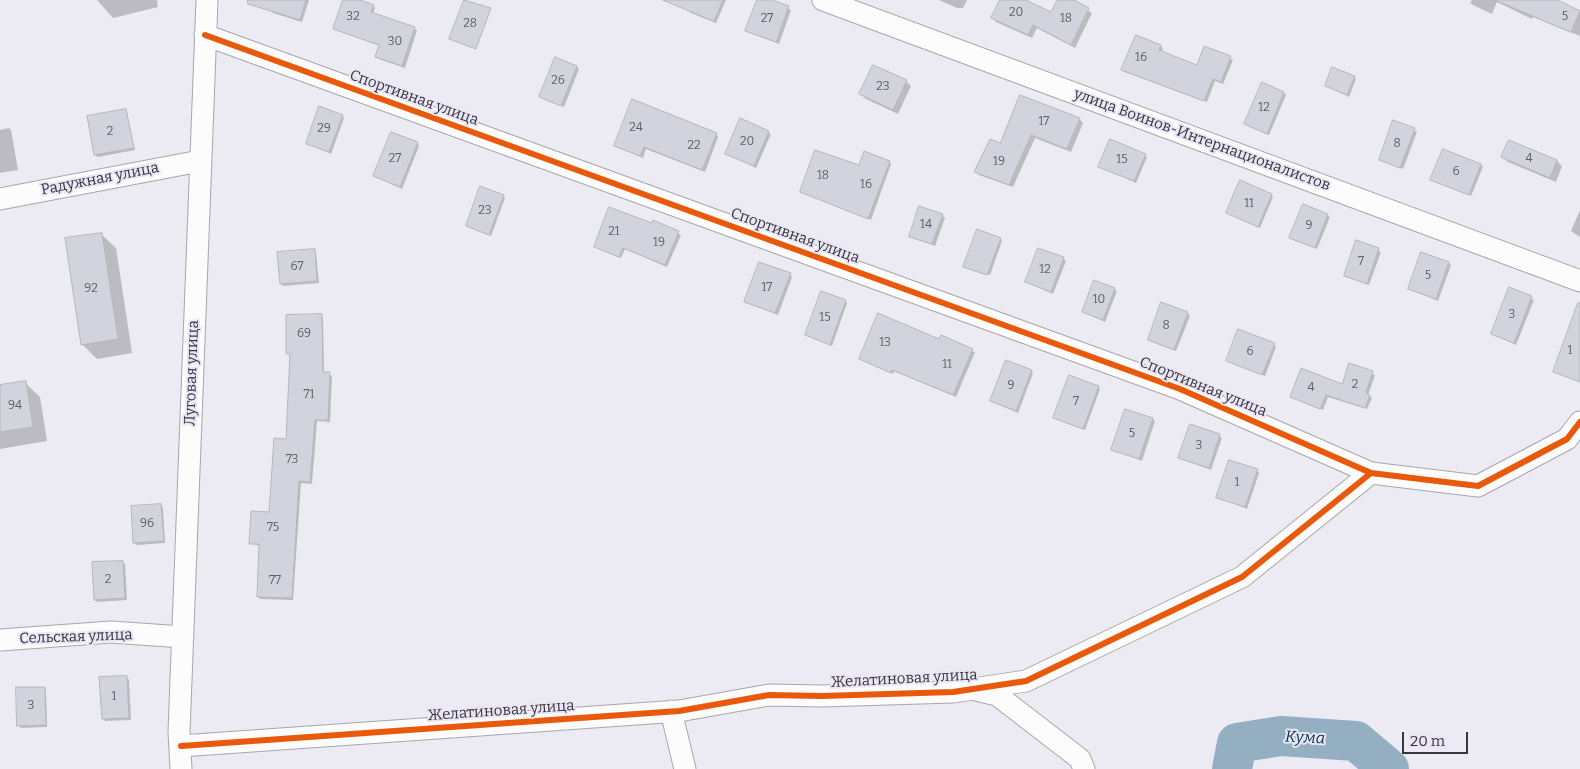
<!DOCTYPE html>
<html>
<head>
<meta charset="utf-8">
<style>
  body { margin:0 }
  #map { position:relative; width:1580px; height:769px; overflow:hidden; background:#eceaf2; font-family:Bitter,serif }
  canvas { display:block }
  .scale { position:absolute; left:1402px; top:732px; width:66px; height:22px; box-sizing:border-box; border:2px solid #38363c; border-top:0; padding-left:6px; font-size:15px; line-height:18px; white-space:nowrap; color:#38363c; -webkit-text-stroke:4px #eae6f6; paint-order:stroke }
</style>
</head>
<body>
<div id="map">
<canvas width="1580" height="769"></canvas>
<div class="scale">20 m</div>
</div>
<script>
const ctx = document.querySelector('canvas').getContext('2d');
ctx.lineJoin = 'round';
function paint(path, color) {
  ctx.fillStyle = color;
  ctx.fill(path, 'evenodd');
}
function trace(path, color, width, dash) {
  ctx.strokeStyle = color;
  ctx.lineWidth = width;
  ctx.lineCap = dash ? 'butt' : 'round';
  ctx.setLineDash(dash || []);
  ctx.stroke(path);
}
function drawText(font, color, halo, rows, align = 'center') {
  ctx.font = font + ' Bitter,serif';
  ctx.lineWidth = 4;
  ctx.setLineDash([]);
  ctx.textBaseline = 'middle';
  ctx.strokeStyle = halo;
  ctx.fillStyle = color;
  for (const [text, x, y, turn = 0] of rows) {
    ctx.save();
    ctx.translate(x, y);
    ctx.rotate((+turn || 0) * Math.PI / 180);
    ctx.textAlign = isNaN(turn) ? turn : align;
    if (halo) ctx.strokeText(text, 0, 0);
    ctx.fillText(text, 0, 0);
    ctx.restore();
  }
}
paint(new Path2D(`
  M97 0H157L158 7 113 18Z
  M274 0H309L302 22 273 13 271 11Z
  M344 0H356L373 6 375 8 373 14 417 30 405 68 379 59 376 57 380 46 334 29Z
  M693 0H726L716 23 691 13 689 11Z
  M758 0H768L791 10 779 44 747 31Z
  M939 0H967L963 8H957Z
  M1001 0H1023L1052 13 1059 0H1071L1092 13 1075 48 1037 28 1032 38 996 22 993 18Z
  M1472 0H1550L1560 2 1580 11V36L1533 17 1532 19 1497 2 1492 14 1473 5 1470 3Z
  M1136 36 1161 46 1163 49 1161 53 1198 66 1205 47 1233 60 1223 84 1215 81 1207 102 1125 72 1123 70Z
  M577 67 579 69 564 107 541 97Z
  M1354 77 1356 79 1349 97 1326 86Z
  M906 81 911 86 898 114 866 99 861 94Z
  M1284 93 1286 95 1269 135 1246 124Z
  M1020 96 1079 119 1083 123 1071 152 1035 138 1013 187 979 175 976 172 1001 145Z
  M126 110 135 150 98 157 95 155Z
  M342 116 344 118 331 154 307 143Z
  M741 120 771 134 756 168 726 153Z
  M1394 122 1417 132 1403 169 1380 159Z
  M9 128 11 130 18 170 0 173V130Z
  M716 134 718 137 705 172 646 149 643 158 615 145Z
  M1509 142 1557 161 1562 166 1556 182 1508 162 1503 157Z
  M417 143 419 146 402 189 374 176Z
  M1145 155 1147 157 1136 183 1100 166Z
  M889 162 891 164 871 220 802 192Z
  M1481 165 1483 167 1471 196 1432 180Z
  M1271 195 1273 197 1260 228 1228 213Z
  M503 196 505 198 491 236 467 226Z
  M1304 205 1330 217 1317 249 1291 238Z
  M1580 210V237L1571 231Z
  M942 215 945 218 935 246 910 236Z
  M654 222 681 235 667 267 625 249 621 258 595 247 652 225Z
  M101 234 116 248 132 353 97 359 82 344Z
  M1000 239 1002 241 990 275 966 266Z
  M1357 242 1381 252 1369 285 1345 276Z
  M314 250 316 253 319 283 283 286 281 283Z
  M1063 258 1066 261 1053 294 1027 282Z
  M1448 263 1451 265 1438 301 1409 289Z
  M790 274 792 277 778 315 746 302Z
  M1095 282 1117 291 1105 322 1083 312Z
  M1510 289 1534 300 1516 345 1492 334Z
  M845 301 847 303 832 346 806 335Z
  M1187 313 1190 316 1176 351 1149 340Z
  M321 315 323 318 324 373 332 376 330 422 317 421 312 484 301 483 293 600 260 599 258 596 260 546 250 543 271 513 288 440 291 356 288 353Z
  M940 341 975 352 956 397 894 371 893 374 860 359Z
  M1274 345 1276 347 1265 376 1228 360Z
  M1349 365 1375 375 1368 395 1372 398 1367 409 1328 397 1323 410 1291 397 1343 385Z
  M1031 371 1033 373 1018 413 992 401Z
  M25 383 40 397 47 441 0 449V387Z
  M1098 387 1100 389 1085 430 1054 417Z
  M1152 419 1155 421 1142 461 1113 449Z
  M1219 436 1222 438 1211 470 1179 458Z
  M1257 470 1259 473 1247 509 1218 497Z
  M161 505 163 508 165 543 137 545 134 542Z
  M122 562 125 564 127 600 97 602 95 600Z
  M127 677 129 680 131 720 105 721 103 719Z
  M44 688 46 690 47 727 21 728 18 725Z`), '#0003');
trace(new Path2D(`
  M1232 769 1237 743 1281 736 1356 741 1389 769`), '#95afc2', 40);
const building = new Path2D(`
  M248 0H306L300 20 248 4Z
  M343 0H360L374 5 371 12 415 27 402 66 375 57 379 45 333 29Z
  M464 0 491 8 476 49 449 39Z
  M663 0H723L714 21Z
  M757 0H772L789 6 776 42 745 31Z
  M1000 0H1026L1051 12 1057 0H1074L1089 8 1071 45 1033 25 1028 35 991 18Z
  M1495 0H1558L1580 11 1571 32Z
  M1136 35 1161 45 1159 50 1197 65 1204 46 1231 56 1221 82 1213 79 1204 101 1121 70Z
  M555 57 577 66 561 106 539 97Z
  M873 65 907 80 893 110 859 94Z
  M1332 67 1355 76 1347 95 1325 86Z
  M1262 82 1284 92 1267 134 1244 124Z
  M1020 95 1080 118 1067 149 1031 135 1009 185 974 172 990 139 1000 143Z
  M632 99 717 133 702 170 644 147 640 156 614 146Z
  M319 106 343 115 329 152 306 144Z
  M126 109 134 148 94 155 87 116Z
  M740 118 769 131 754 166 725 154Z
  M1393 120 1415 128 1400 168 1379 160Z
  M391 132 418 142 400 187 373 176Z
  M1110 139 1146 154 1134 181 1098 167Z
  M1509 140 1557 160 1550 178 1501 157Z
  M1443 149 1481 164 1469 195 1430 180Z
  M815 150 859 165 864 151 890 161 868 219 800 192Z
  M1240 180 1272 194 1258 227 1226 213Z
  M480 186 504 195 489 235 466 226Z
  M1303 204 1328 214 1315 248 1289 238Z
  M919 206 943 214 932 244 909 237Z
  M609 207 652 223 653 220 679 231 665 265 623 248 619 257 594 247Z
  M977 229 1001 238 987 275 963 267Z
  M102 233 118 339 81 345 65 238Z
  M1356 240 1379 248 1367 284 1344 276Z
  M1038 248 1064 257 1051 292 1025 282Z
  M315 249 317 281 280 284 277 252Z
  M1421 252 1449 262 1436 299 1408 289Z
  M759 262 791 273 775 313 744 302Z
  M1094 280 1115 288 1103 320 1082 312Z
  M1509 287 1532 296 1514 343 1491 334Z
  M821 291 846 300 830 345 805 335Z
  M1161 302 1188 312 1174 350 1148 340Z
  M1578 303H1580V382L1553 372Z
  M878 313 939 339 941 335 973 349 953 395 892 370 891 373 859 359Z
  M322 314 323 372H330L328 420H315L310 482 299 481 292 598 257 597 259 544H249L251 511 269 512 274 438 286 439 290 354H286V315Z
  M1238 329 1275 343 1262 375 1226 361Z
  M1006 360 1032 370 1016 411 990 401Z
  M1349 363 1373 371 1366 393 1370 395 1365 408 1326 395 1320 409 1290 397 1301 368 1342 384Z
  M1069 375 1099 386 1083 429 1053 418Z
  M26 381 33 427 0 432V385Z
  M1125 409 1153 418 1139 459 1111 450Z
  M1190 424 1220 434 1209 468 1178 458Z
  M1229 460 1258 469 1245 507 1216 498Z
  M161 504 164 541 133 543 131 506Z
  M123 561 125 598 94 600 92 562Z
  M127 676 129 718 102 719 99 677Z
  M16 687H45L46 725 17 726Z`);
paint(building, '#d2d3dd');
trace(building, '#b6b6bd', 1);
const street = new Path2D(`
  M823 0 1580 281
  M205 35 1180 389 1371 473
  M0 199 200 161
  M0 640 111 632 183 637
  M976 690 997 695 1080 759 1084 769
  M671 711 685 769
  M181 746 679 711 769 695 822 696 953 692 1026 681 1242 577 1371 473 1478 486 1567 439 1580 422
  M181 769 179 732 207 0`);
trace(street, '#a7a6ac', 23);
trace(street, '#fcfcfd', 21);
trace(new Path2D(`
  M205 35 1180 389 1371 473
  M181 746 679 711 769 695 822 696 953 692 1026 681 1242 577 1371 473 1478 486 1567 439 1580 422`), '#e8590c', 6);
drawText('12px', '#605f66', null, [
  ["20",1016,13],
  ["32",353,17],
  ["5",1565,17],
  ["27",767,19],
  ["18",1066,19],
  ["28",470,24],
  ["30",395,42],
  ["16",1141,58],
  ["26",558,81],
  ["23",883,87],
  ["12",1264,108],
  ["17",1044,122],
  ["24",636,128],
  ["29",324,129],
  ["2",110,132],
  ["20",747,142],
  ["8",1397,144],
  ["22",694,146],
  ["27",395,159],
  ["4",1529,159],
  ["15",1122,160],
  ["19",999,162],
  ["6",1456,172],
  ["18",823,176],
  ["16",866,185],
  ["11",1249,204],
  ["23",485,211],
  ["14",926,225],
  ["9",1309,226],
  ["21",614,232],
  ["19",659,243],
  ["7",1361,262],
  ["67",297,267],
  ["12",1045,270],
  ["5",1428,276],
  ["17",767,288],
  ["92",91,289],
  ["10",1099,300],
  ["3",1512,315],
  ["15",825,318],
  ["8",1166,326],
  ["69",304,334],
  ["13",885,343],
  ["1",1570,351],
  ["6",1250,352],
  ["11",947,365],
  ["2",1355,385],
  ["9",1011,386],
  ["4",1311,388],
  ["71",309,395],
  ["7",1076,402],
  ["94",15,406],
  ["5",1132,434],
  ["3",1199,446],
  ["73",292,460],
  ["1",1237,483],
  ["96",147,524],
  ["75",273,528],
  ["2",108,580],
  ["77",275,581],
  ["1",114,697],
  ["3",31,706]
]);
drawText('15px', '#38363c', '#eae6f6', [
  ["Спортивная улица",414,98,20],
  ["улица Воинов-Интернационалистов",1202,140,20],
  ["Радужная улица",100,179,-11],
  ["Спортивная улица",795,236,20],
  ["Луговая улица",192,373,-88],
  ["Спортивная улица",1203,387,22],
  ["Сельская улица",76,637,-2],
  ["Желатиновая улица",904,679,-3],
  ["Желатиновая улица",501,711,-4]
]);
drawText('italic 16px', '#00354e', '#eae6f6', [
  ["Кума",1305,738,3]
]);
</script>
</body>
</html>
